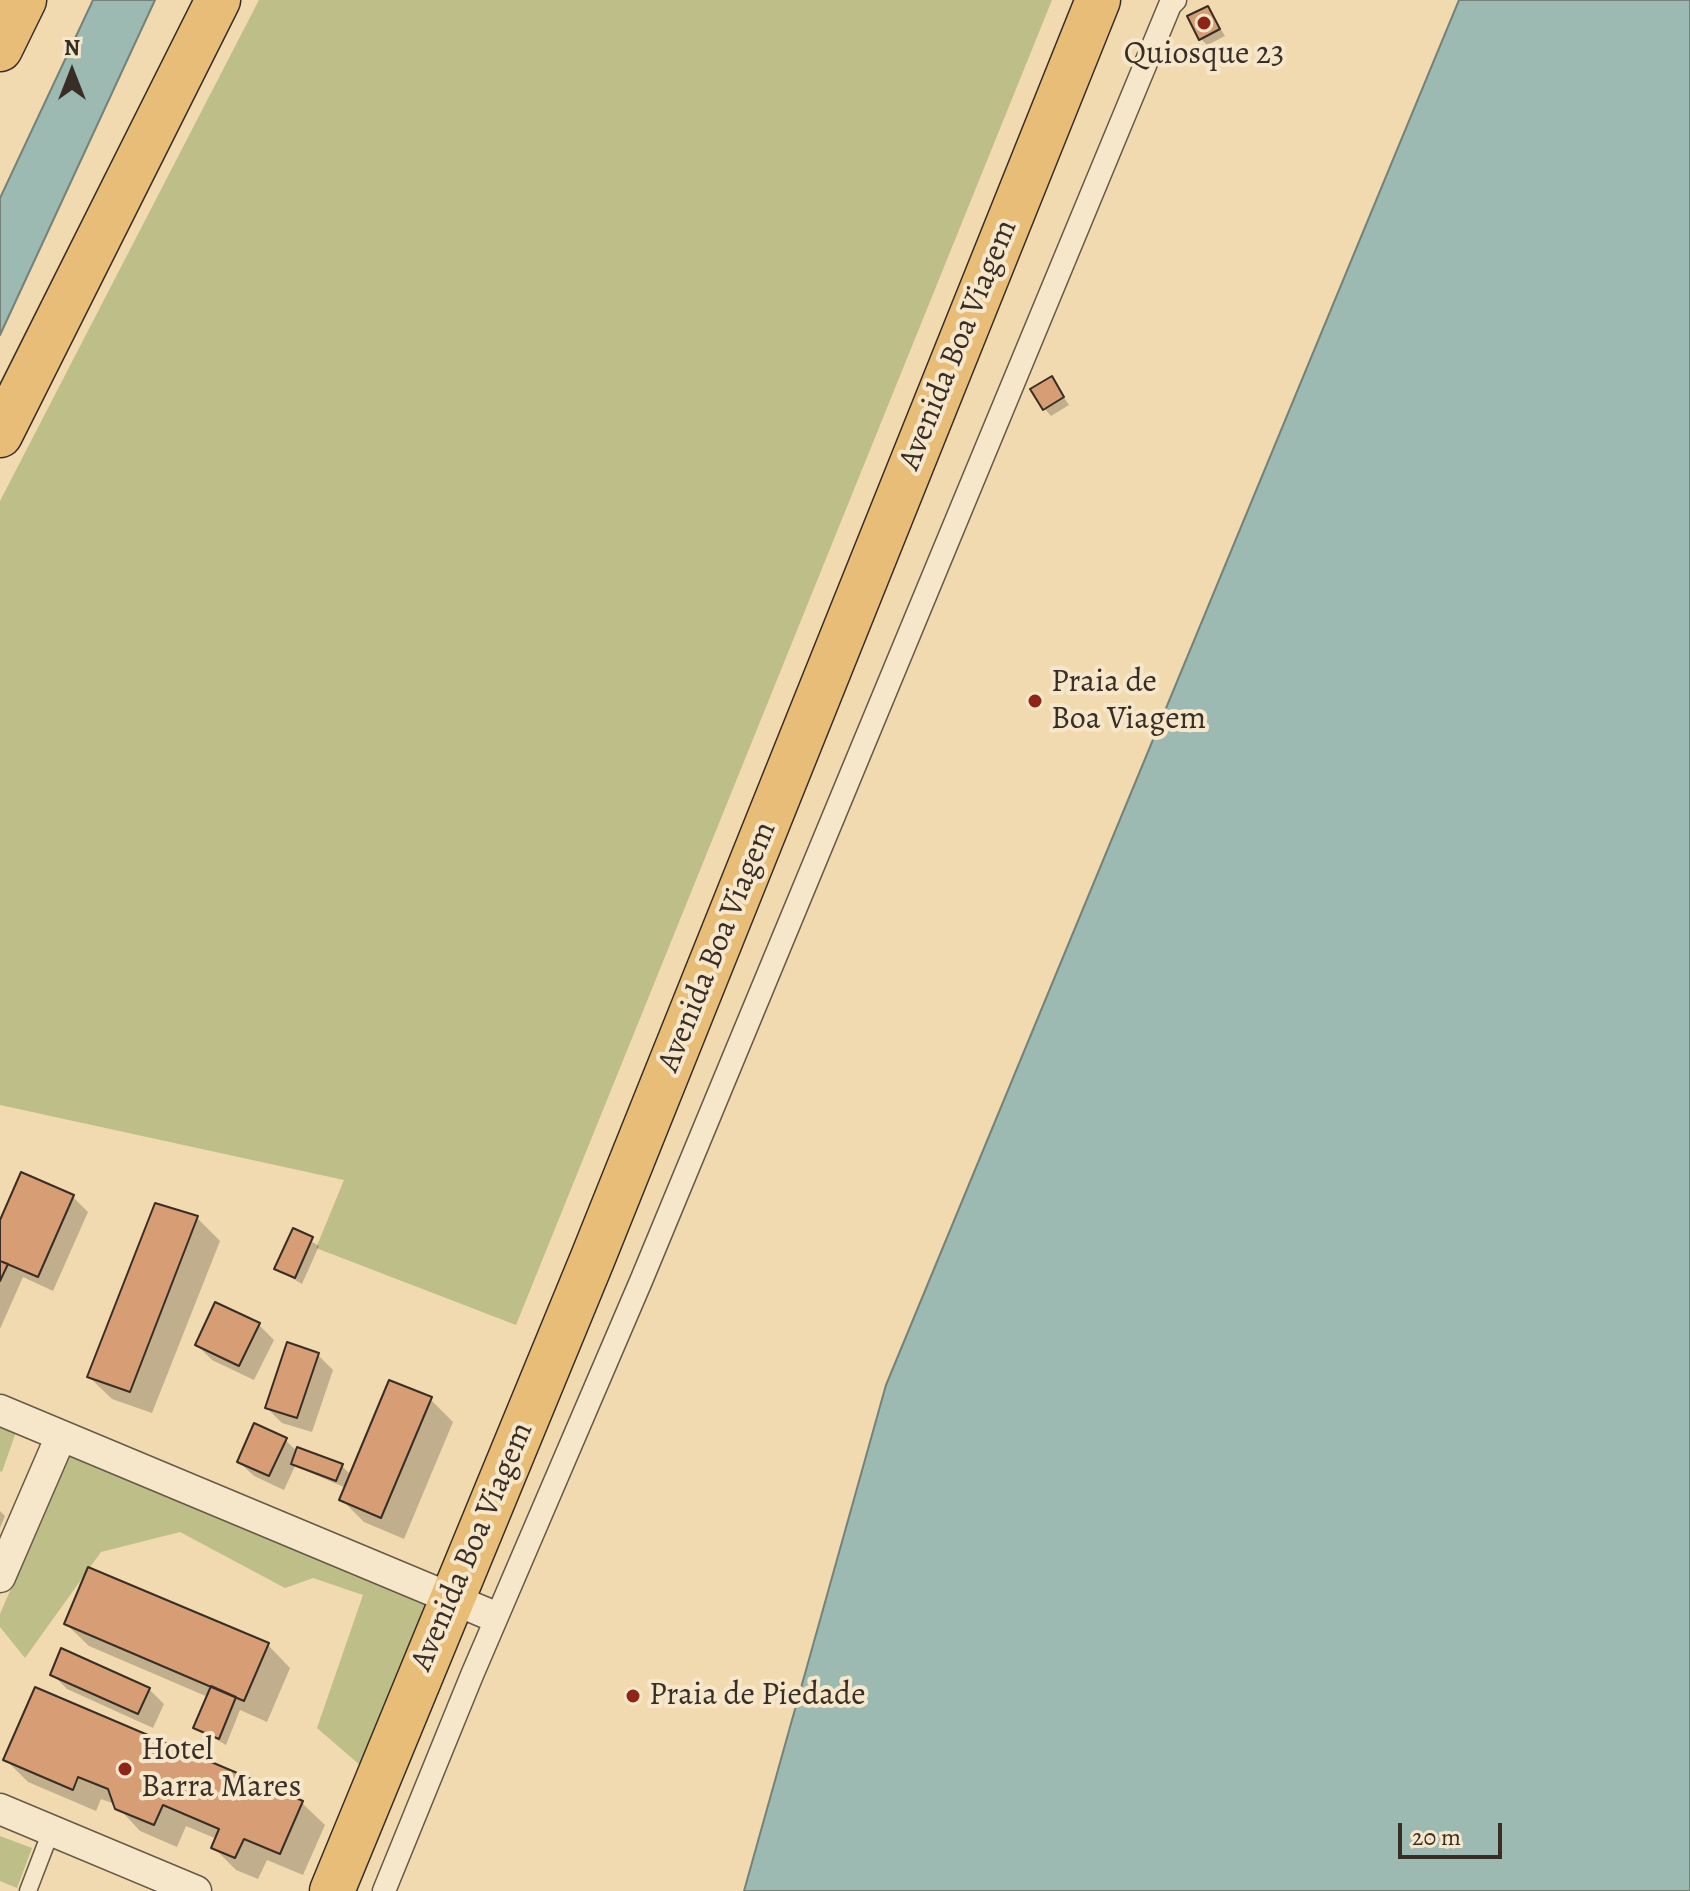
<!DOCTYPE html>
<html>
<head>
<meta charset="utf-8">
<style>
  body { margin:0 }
  #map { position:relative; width:1690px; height:1891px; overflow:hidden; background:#f1daaf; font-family:Alegreya,serif }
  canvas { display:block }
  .north { position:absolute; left:32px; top:32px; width:80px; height:80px; -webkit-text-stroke:6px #f6e7cb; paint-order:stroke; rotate:0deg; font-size:22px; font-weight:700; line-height:32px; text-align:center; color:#382e26 }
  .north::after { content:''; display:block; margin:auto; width:28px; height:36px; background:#382e26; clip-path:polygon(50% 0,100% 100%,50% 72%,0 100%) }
  .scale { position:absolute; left:1398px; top:1823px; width:104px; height:36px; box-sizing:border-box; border:4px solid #382e26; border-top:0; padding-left:10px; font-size:24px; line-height:28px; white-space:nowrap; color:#382e26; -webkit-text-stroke:6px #f6e7cb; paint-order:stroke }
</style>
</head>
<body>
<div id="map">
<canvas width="1690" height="1891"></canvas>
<div class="north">N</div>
<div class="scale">20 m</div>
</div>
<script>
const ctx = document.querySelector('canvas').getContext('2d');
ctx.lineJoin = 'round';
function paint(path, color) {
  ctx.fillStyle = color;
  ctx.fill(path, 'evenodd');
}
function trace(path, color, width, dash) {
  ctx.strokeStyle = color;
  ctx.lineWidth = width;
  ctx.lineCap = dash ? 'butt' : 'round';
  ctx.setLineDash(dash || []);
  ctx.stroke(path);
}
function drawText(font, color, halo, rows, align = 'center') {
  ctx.font = font + ' Alegreya,serif';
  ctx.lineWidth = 8;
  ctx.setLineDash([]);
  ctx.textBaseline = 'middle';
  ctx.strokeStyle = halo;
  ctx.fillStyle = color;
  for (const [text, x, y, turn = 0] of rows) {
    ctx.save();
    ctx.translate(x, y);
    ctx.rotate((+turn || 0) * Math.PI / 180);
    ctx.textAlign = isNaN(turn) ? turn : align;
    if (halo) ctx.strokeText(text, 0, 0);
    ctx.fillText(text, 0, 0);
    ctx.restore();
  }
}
paint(new Path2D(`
  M259 0H1052L516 1325 316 1248 344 1180 0 1105V501Z
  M0 1421 17 1429 2 1472 0 1471Z
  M70 1452 426 1600 368 1772 317 1728 363 1595 313 1578 285 1588 180 1532 101 1552 25 1658 0 1627V1614Z
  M0 1836 32 1848 17 1888 0 1881Z`), '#bdbe88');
const water = new Path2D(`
  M93 0H155L0 335V198Z
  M1459 0H1690V1891H744L886 1385Z`);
paint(water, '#9cbab1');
trace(water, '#748279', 2);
paint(new Path2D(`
  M1208 8 1225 36 1207 45 1200 38Z
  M1051 379 1069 405 1051 416 1045 409Z
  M73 1197 88 1212 53 1291 23 1277 0 1329V1225Z
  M197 1218 220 1241 152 1413 112 1399 89 1377Z
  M294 1231 319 1246 302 1284 276 1269Z
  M259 1325 274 1340 254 1380 212 1360 197 1345Z
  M318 1355 333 1370 312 1432 282 1423 267 1408Z
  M430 1399 453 1422 404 1539 364 1522 341 1499 346 1488 295 1466 284 1490 254 1476 239 1462 285 1440 298 1452 342 1466 351 1475Z
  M0 1511 5 1516 0 1528Z
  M66 1624 268 1645 290 1668 267 1722 240 1710 226 1745 195 1727 208 1697 89 1646Z
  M52 1674 149 1689 164 1704 153 1728 67 1689Z
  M6 1760 302 1803 325 1825 303 1875 267 1860 258 1879 236 1870 213 1847 217 1839 186 1826 177 1847 140 1831 115 1804 101 1799 96 1811 28 1782Z`), '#0003');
const building = new Path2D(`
  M1208 6 1220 29 1199 40 1187 16Z
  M1052 376 1064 397 1043 410 1030 389Z
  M21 1172 74 1195 38 1277 0 1261V1220Z
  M155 1203 198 1216 130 1392 87 1377Z
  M293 1228 313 1237 295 1278 274 1269Z
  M0 1261 8 1264 0 1281Z
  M215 1302 260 1323 239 1366 195 1345Z
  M287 1342 319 1353 297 1418 265 1408Z
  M389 1380 432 1397 381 1518 339 1500Z
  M254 1423 287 1438 269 1476 237 1462Z
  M297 1447 343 1464 336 1481 291 1464Z
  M88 1567 269 1643 244 1701 64 1624Z
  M61 1648 150 1688 138 1714 50 1675Z
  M211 1686 236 1697 219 1739 193 1728Z
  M35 1687 303 1801 280 1854 244 1839 235 1858 211 1848 219 1829 163 1805 154 1825 115 1809 108 1789 78 1777 73 1790 3 1760Z`);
paint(building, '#d79d75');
trace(building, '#382e26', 2);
const service = new Path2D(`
  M28 1891 51 1831`);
const pedestrian = new Path2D(`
  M384 1891 472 1675 641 1281 1170 5 1175 0`);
const minor = new Path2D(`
  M0 1410 486 1613
  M0 1577 61 1436
  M0 1809 196 1891`);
const primary = new Path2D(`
  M0 49 24 0
  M0 435 218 0
  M332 1891 592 1260 1098 0`);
trace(service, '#665948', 19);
trace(pedestrian, '#665948', 25);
trace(minor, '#665948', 33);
trace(primary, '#382e26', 47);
trace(service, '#f6e7cb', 16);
trace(pedestrian, '#f6e7cb', 22);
trace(minor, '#f6e7cb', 30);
trace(primary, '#e8bd78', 44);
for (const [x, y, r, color] of [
  [1204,23,8,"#8f2418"],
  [1035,701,8,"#8f2418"],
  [633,1696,8,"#8f2418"],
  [125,1769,8,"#8f2418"]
]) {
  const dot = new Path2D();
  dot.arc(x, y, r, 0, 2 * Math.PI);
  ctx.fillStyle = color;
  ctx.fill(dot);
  trace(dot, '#f6e7cb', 3);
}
drawText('32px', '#382e26', '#f6e7cb', [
  ["Quiosque 23",1204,55,"center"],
  ["Praia de",1051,683],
  ["Boa Viagem",1051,720],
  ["Praia de Piedade",649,1696],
  ["Hotel",141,1751],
  ["Barra Mares",141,1788]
], 'left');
drawText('32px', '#382e26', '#f6e7cb', [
  ["Avenida Boa Viagem",959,345,-68],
  ["Avenida Boa Viagem",718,947,-68],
  ["Avenida Boa Viagem",473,1547,-67]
]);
</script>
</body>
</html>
